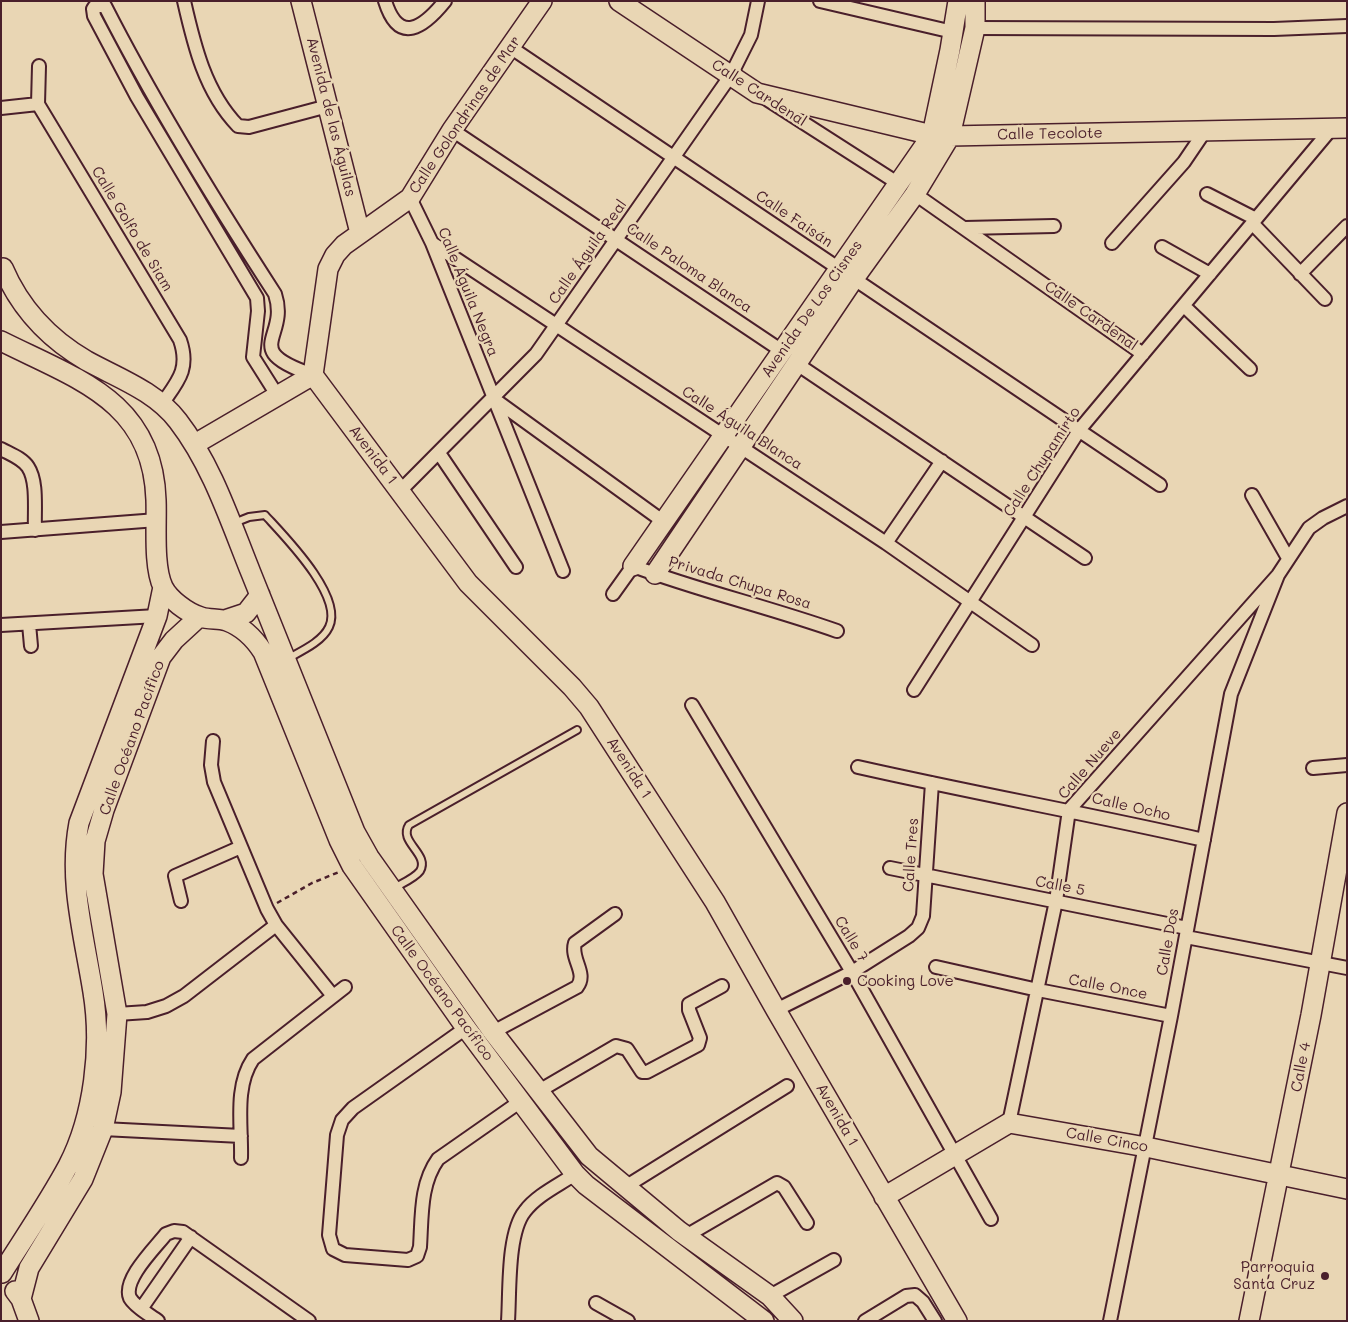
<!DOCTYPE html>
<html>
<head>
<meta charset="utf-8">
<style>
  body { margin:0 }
  #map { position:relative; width:1348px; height:1322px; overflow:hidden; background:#e9d6b4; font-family:Mali,sans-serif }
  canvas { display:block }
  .frame { position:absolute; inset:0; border:2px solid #4a1f2b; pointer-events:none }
</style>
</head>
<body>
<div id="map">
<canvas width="1348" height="1322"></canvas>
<div class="frame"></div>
</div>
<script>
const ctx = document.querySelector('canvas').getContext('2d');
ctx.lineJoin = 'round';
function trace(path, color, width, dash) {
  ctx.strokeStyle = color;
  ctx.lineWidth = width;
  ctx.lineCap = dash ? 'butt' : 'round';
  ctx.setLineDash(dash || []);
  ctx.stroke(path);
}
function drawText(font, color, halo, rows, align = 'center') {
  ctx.font = font + ' Mali,sans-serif';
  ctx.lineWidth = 5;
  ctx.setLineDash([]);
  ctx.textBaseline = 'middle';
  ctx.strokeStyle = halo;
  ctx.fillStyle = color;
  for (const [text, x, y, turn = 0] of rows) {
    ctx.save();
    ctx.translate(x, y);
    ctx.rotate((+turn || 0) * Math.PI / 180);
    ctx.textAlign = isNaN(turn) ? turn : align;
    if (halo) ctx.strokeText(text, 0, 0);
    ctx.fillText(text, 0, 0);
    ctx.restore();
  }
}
const lane = new Path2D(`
  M234 523 249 517 265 515C284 536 344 596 329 627 322 642 301 651 287 659
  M394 888C401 884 415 878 420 871 430 854 398 842 409 825L577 730`);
const street = new Path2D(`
  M184 1C194 45 205 92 238 126L249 127 328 106
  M385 1C399 46 424 27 445 1
  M820 1 953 32
  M975 28 1274 29 1347 26
  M510 47 1160 485
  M768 100 899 184
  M38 104 39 66
  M1 108 38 104 180 340C190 369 178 381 162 404
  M452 130 782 351
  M915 194 1143 354
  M1207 194 1256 219
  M410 198 432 243 563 571
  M1252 223 1325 299
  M965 228 1054 226
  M432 243 886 543 1032 645
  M1112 243 1184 162 1205 131
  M1162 247 1210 274
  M1300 274 1347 226
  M1184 306 1250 369
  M797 364 1085 558
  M277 395 253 357 258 311 257 298 137 97 94 16 93 9 95 6H105C156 106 214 200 275 294 290 339 238 349 313 375
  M494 399 664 522
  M1 449C10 454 22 458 28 467 38 482 34 511 35 530
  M439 453 516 567
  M400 491 536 354 731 75 751 35 758 1
  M1252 495 1288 558
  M1 532 157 520
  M886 543 942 461
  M613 594 633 566C700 591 769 607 837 631
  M29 624 31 646
  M1 625 157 616
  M914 690 1080 429 1332 128
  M692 705 852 972 991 1219
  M213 741 211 765 214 782 267 909 276 925 333 996
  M858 767C973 793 1089 814 1204 840
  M1313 768 1347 765
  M890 868 1187 928
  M181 901 175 876 241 847
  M1186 937 1347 968
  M936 967 1038 990 1171 1016
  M776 1010 852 972 909 936 918 928 923 916 932 783
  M117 1014 147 1012 166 1006 184 996 276 925
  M466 1028 353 1108 342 1120 337 1135 329 1235 333 1249 345 1255 408 1260 417 1256 420 1247C422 1216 420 1184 438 1159L521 1101
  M493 1032 577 987C588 973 570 959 575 943L615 914
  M539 1091 616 1046 627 1049 642 1072H647L698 1045 700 1038 689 1010V1004L722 986
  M1009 1123 1056 901 1069 810 1278 575 1309 528 1323 518 1347 506
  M103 1129 241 1136
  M241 1158C242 1126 234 1087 253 1059L345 987
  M625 1187 787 1086
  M686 1236 777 1183 784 1187 807 1223
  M770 1296 834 1260
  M596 1303 628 1321
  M141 1309 191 1237
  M158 1321C150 1315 135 1307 130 1298 122 1280 155 1248 166 1234L174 1231 183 1232 309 1321
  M508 1321C510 1292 507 1233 525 1211 537 1195 559 1185 575 1174
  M865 1321 906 1296 915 1295 923 1302 935 1321
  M1110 1321 1171 1016 1231 694 1278 575`);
const secondary = new Path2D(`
  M301 1 360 233
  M619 1 757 93 932 135 950 136 1347 128
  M3 268C20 308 49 339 87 361 118 378 155 391 178 421 212 465 230 521 251 573 286 659 320 746 355 832L369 857 493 1032 589 1156 679 1231 770 1296 793 1321
  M1 341C77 379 153 401 156 500 157 524 153 566 163 587 169 599 187 613 201 617 209 620 219 618 227 621 243 627 254 638 263 652L339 840 352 866 466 1028 575 1174 586 1185 764 1321
  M313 375 468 583 572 687 589 707 715 902 776 1010 957 1321
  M313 375 328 269 335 255 344 245 410 198 452 130 542 1
  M195 444 313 375
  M633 566 932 135 950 50 958 1
  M655 574 853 280 915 194 950 136 975 28V1
  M225 620 246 613 260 595
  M884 1197 1009 1123 1146 1147 1347 1189
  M2 1273C24 1238 48 1203 68 1166 94 1116 102 1047 93 992 84 935 68 881 79 823L157 616 163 587
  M15 1291 21 1299 29 1321
  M21 1299 29 1268 83 1179 103 1129 111 1092 117 1014 93 874 95 841 104 810 161 657 174 640 199 617
  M1249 1321 1311 1015 1347 813`);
trace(lane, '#4a1f2b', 10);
trace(street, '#4a1f2b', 16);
trace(secondary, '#4a1f2b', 22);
trace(new Path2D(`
  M277 903 312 883 339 872`), '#4a1f2b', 2.5, [5, 4]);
trace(lane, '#e9d6b4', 6);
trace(street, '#e9d6b4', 12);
trace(secondary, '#e9d6b4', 19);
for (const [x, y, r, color] of [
  [847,981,5,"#4a1f2b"],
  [1325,1276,5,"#4a1f2b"]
]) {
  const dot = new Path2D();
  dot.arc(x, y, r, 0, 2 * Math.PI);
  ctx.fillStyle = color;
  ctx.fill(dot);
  trace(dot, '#e9d6b4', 2);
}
drawText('15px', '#4a1f2b', '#e9d6b4', [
  ["Calle Cardenal",759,93,33],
  ["Calle Golondrinas de Mar",465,115,-56],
  ["Avenida de las Águilas",331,117,76],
  ["Calle Tecolote",1050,134,-1],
  ["Calle Faisán",794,219,34],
  ["Calle Golfo de Siam",132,229,59],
  ["Calle Águila Real",588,252,-55],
  ["Calle Paloma Blanca",689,268,34],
  ["Calle Águila Negra",468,292,68],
  ["Avenida De Los Cisnes",812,309,-55],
  ["Calle Cardenal",1091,316,35],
  ["Calle Águila Blanca",742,428,33],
  ["Avenida 1",373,455,53],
  ["Calle Chupamirto",1042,462,-57],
  ["Privada Chupa Rosa",740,583,17],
  ["Calle Océano Pacífico",132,738,-70],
  ["Calle Nueve",1090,764,-49],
  ["Avenida 1",629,768,57],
  ["Calle Ocho",1131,807,13],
  ["Calle Tres",911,855,-86],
  ["Calle 5",1060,886,11],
  ["Calle 7",851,939,59],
  ["Calle Dos",1168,942,-80],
  ["Calle Once",1108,987,11],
  ["Calle Océano Pacífico",442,993,54],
  ["Calle 4",1301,1067,-79],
  ["Avenida 1",837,1115,60],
  ["Calle Cinco",1107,1140,10]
]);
drawText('15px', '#4a1f2b', '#e9d6b4', [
  ["Cooking Love",857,981],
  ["Parroquia",1315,1267,"right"],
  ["Santa Cruz",1315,1284,"right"]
], 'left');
</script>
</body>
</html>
